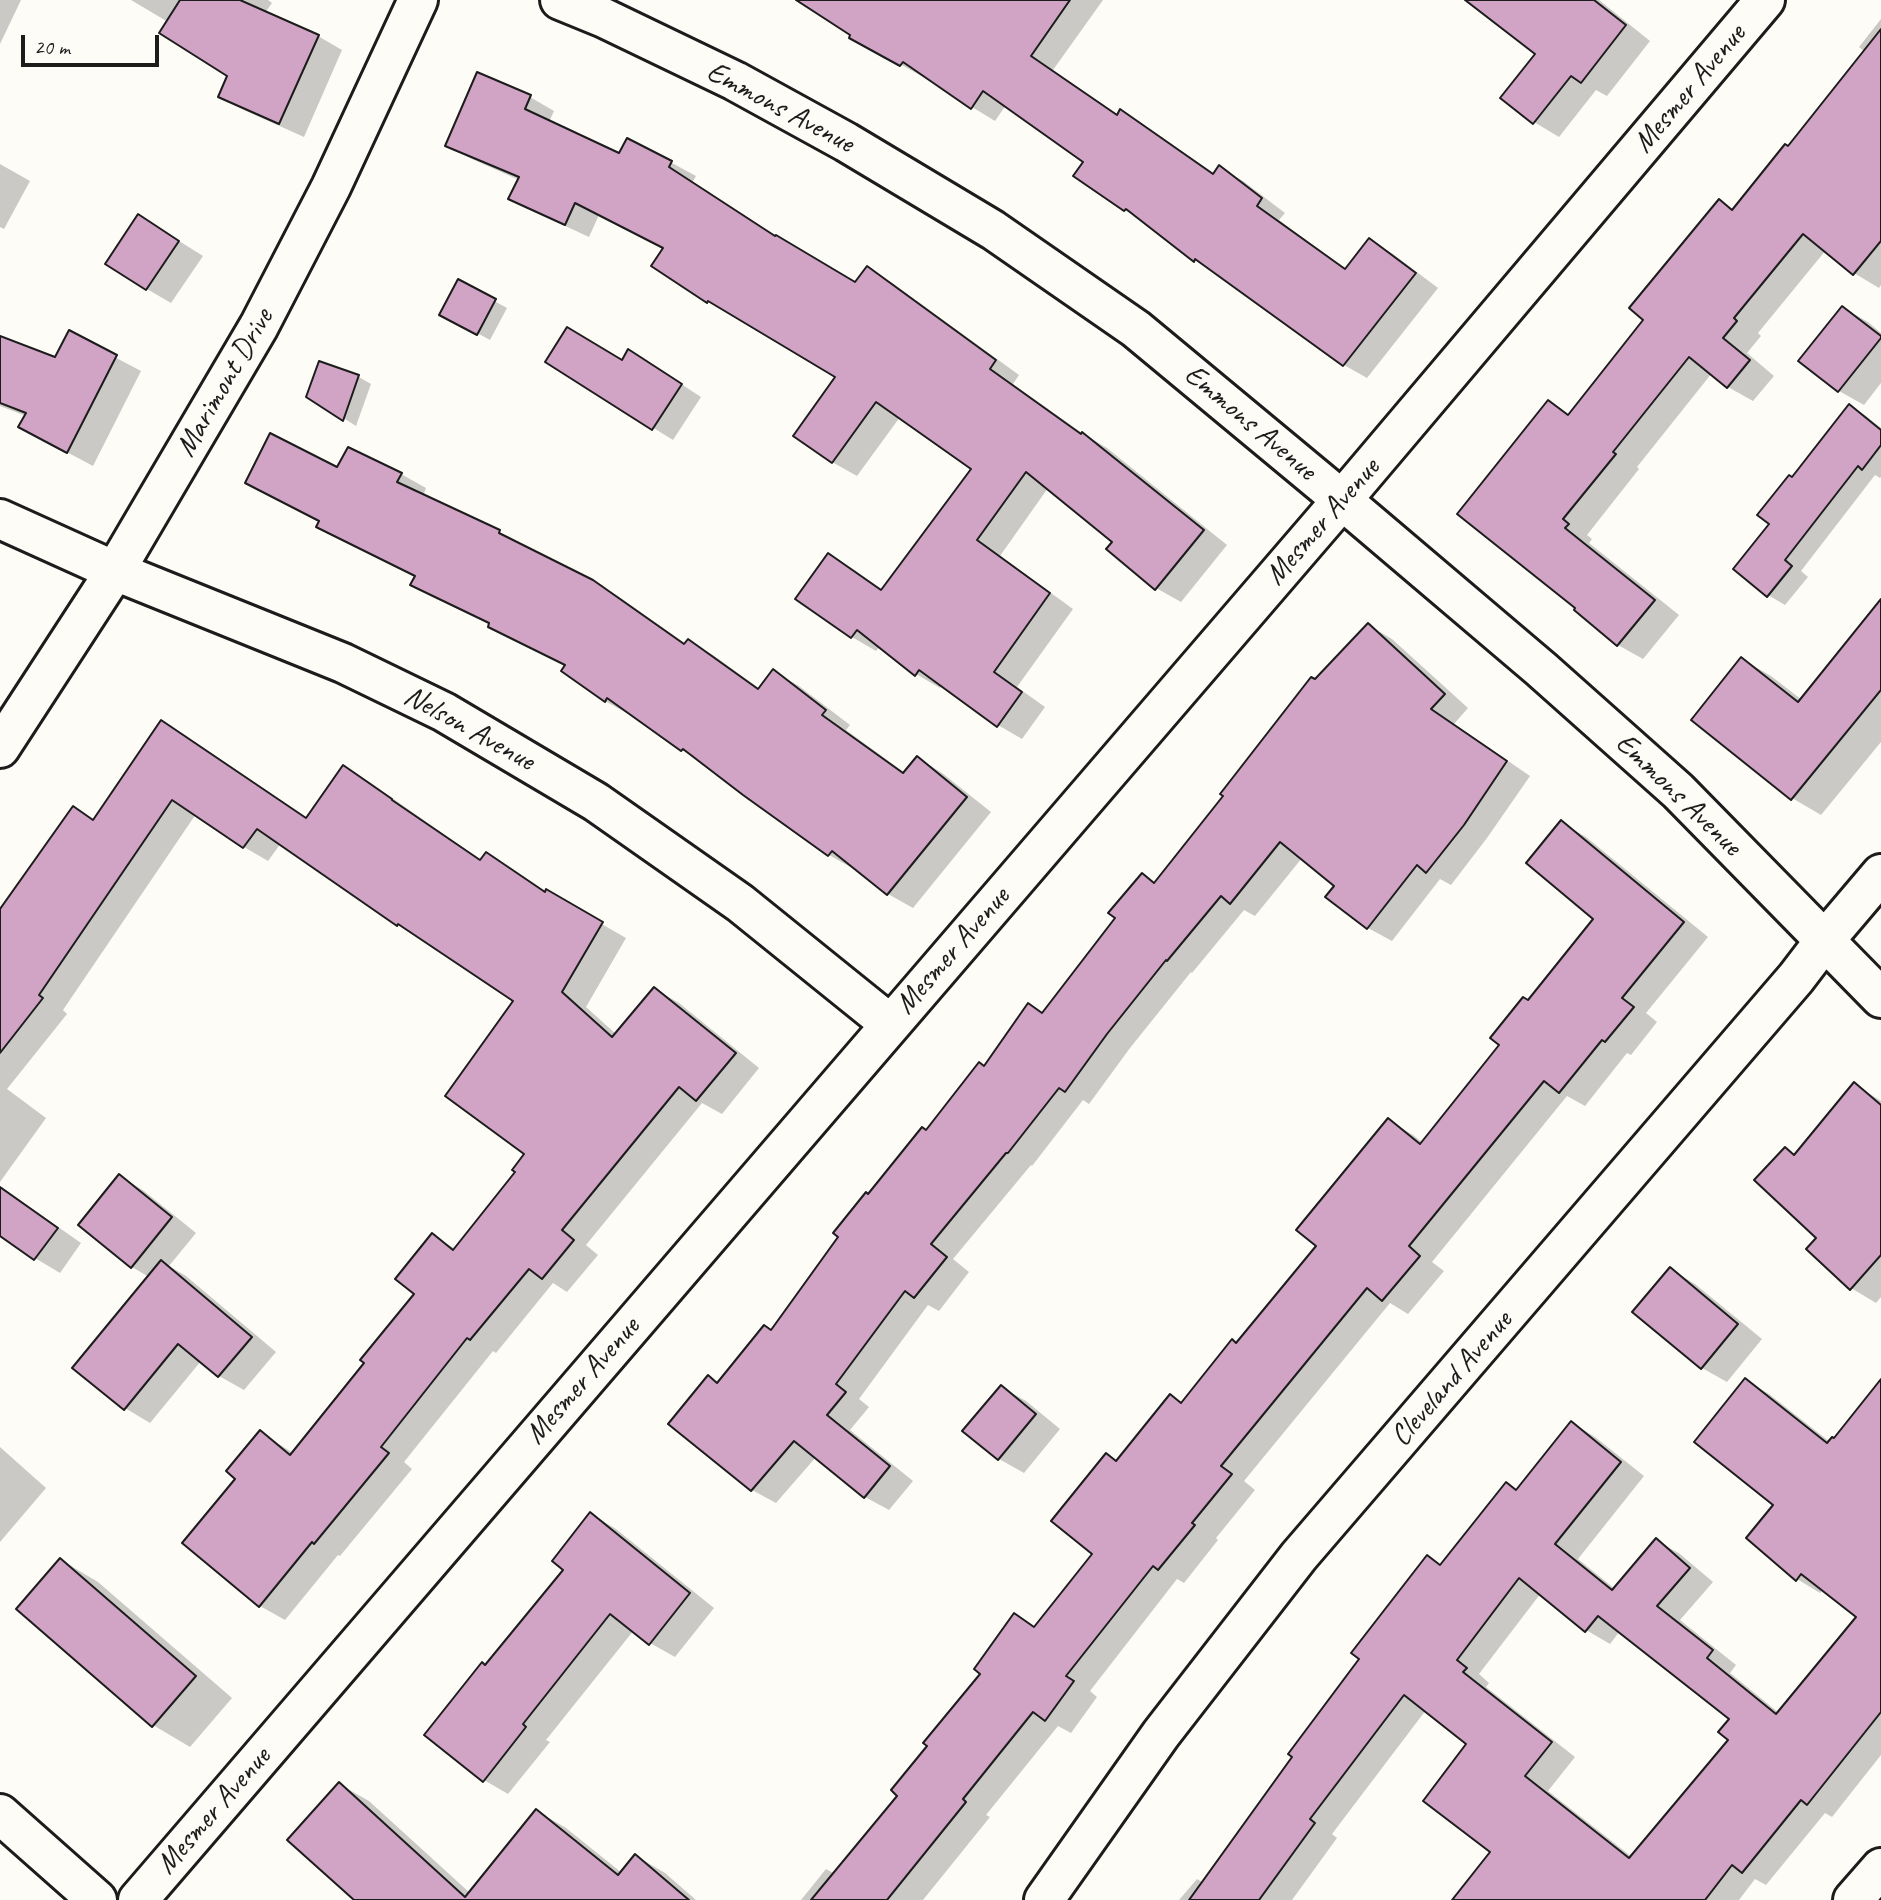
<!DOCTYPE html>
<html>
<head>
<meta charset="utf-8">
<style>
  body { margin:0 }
  #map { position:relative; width:1881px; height:1900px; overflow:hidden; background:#fdfcf7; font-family:Caveat,sans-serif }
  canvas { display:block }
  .scale { position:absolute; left:21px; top:35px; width:138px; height:32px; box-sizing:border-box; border:4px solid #1c1c1c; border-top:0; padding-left:9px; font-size:21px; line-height:24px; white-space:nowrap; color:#1c1c1c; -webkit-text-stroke:5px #fdfcf7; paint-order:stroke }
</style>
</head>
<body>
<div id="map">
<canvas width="1881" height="1900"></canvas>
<div class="scale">20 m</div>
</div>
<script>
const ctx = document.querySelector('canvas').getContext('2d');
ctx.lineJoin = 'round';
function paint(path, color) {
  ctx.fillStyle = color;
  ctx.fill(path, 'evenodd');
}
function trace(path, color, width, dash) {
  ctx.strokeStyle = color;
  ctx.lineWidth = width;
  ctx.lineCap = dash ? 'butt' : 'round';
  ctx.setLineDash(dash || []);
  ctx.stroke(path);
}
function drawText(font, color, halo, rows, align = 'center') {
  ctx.font = font + ' Caveat,sans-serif';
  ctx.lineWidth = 7;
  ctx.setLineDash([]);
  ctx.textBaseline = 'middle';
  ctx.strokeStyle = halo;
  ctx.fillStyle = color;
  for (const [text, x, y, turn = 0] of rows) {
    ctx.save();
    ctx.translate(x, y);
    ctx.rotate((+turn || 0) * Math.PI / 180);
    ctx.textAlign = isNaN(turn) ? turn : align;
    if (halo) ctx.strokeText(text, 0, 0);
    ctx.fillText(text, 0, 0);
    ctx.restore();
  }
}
paint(new Path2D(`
  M0 0H21L0 44Z
  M131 0H268L272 3 265 13 318 36 342 50 304 137 244 110 220 97 230 76 168 22Z
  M799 0H1103L1053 70 1118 115 1121 112 1144 125 1215 174 1220 168 1243 181 1285 213 1279 220 1347 270 1370 240 1393 254 1438 288 1367 378 1344 365 1218 274 1195 260 1139 217 1125 210 1086 161 1006 105 995 121 972 107 926 76 925 78 875 50Z
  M1476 0H1599L1650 41 1607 96 1596 90 1559 137 1534 122 1537 54Z
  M1881 19V285L1879 288 1854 273 1826 250 1758 333 1761 336 1747 353 1774 376 1753 401 1728 387 1712 373 1637 467 1639 469 1587 535 1592 539 1589 543 1679 615 1643 659 1618 645 1576 610 1578 608 1459 514 1548 402 1570 415 1646 320 1719 202 1734 210 1788 148 1865 52 1859 47Z
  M530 97 554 111 549 122 620 156 628 140 672 163 696 176 692 183 776 236 856 284 867 268 891 282 1019 375 1013 384 1082 433 1107 448 1227 545 1181 602 1156 588 1114 541 1048 488 1000 556 1073 609 1017 687 1045 707 1022 739 998 725 942 684 940 688 916 674 880 646 876 651 852 637 798 599 829 555 853 569 883 590 973 468 900 417 857 476 832 462 838 377 708 301 665 249 599 215 589 237 535 212 511 198 519 180 472 159 448 146Z
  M0 164 30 181 4 229 0 227Z
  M139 216 203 256 171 303 147 289Z
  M459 282 507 308 490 340 442 314Z
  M1843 308 1868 322 1881 333V383L1864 405 1839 391Z
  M69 333 141 371 93 466 46 441 26 416 0 406V337L56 359Z
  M547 362 649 363 701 397 673 440Z
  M320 363 359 377 371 384 356 426 309 396Z
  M1849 406 1866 416 1881 428V477L1880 478 1875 475 1801 571 1808 577 1785 605 1768 595 1771 524 1792 479Z
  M337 469 401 474 426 488 423 496 499 532 592 581 618 596 686 644 688 641 713 655 760 689 774 672 799 686 850 725 846 730 905 773 918 758 942 773 991 812 913 908 888 894 855 867 854 869 829 855 702 762 682 750 631 714 630 715 605 701 567 666 515 640 490 626 491 625 437 599 412 585 416 577 343 541 318 527Z
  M1881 602V742L1821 815 1792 798 1742 659 1771 676 1802 700Z
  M1368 625 1392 639 1468 708 1454 724 1530 776 1487 838 1451 885 1440 879 1392 941 1368 928 1336 885 1302 858 1255 916 1244 910 1192 973 1191 972 1130 1048 1089 1104 1083 1100 1032 1166 1031 1165 953 1259 969 1272 939 1311 928 1305 859 1399 869 1407 850 1430 913 1481 889 1510 865 1497 816 1457 776 1503 752 1490 671 1424 708 1378 718 1383 772 1331 869 1196 985 1067 1043 1014 1118 918 1142 875 1156 883 1316 681Z
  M162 722 186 736 308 819 344 767 368 781 482 861 486 854 546 892 626 938 586 1007 617 1035 655 989 679 1003 759 1068 722 1114 702 1103 586 1245 598 1255 567 1292 553 1283 496 1353 493 1351 404 1462 412 1469 340 1556 338 1555 285 1620 260 1606 238 1478 260 1432 293 1453 367 1363 417 1294 432 1236 456 1249 517 1172 527 1154 515 1001 422 939 398 924 281 843 268 861 244 847 196 814 63 1010 67 1014 7 1089 46 1118 0 1182V911L95 821Z
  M1562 823 1586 837 1708 937 1646 1013 1657 1022 1631 1055 1627 1053 1585 1106 1567 1096 1432 1262 1444 1271 1408 1314 1390 1303 1244 1481 1255 1490 1216 1538 1218 1540 1184 1583 1177 1579 1090 1691 1097 1697 1071 1733 1058 1726 986 1815 990 1817 923 1900H801L826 1869 835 1874 900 1796 929 1746 983 1673 1015 1615 1036 1628 1094 1554 1107 1455 1118 1462 1171 1396 1183 1403 1237 1344 1318 1246 1388 1120 1413 1135 1423 1143 1502 1045 1529 1002 1596 919Z
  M1854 1084 1881 1101V1297L1876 1303 1851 1288 1818 1238 1785 1149 1796 1155Z
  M120 1176 144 1191 196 1233 169 1266 186 1276 276 1352 244 1390 219 1376 201 1361 150 1423 125 1408 149 1277 132 1267Z
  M0 1186 81 1243 60 1273 35 1258 0 1234Z
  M1670 1269 1695 1284 1762 1339 1727 1382 1702 1368Z
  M1746 1380 1769 1394 1830 1442 1834 1440 1881 1381V1755L1832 1817 1825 1813 1766 1885 1755 1879 1739 1900H1471L1492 1852 1469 1744 1426 1710 1332 1834 1337 1838 1292 1900H1179L1197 1879 1204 1883 1361 1659 1428 1557 1442 1566 1517 1491 1572 1423 1595 1437 1644 1476 1578 1559 1615 1589 1656 1540 1680 1554 1713 1582 1680 1620 1736 1665 1730 1673 1779 1713 1859 1616 1823 1589 1820 1593 1797 1579 1776 1505ZM1541 1593 1586 1630 1610 1644 1620 1631 1731 1719 1730 1740 1632 1857 1548 1791 1575 1757 1486 1687 1489 1683 1479 1674Z
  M1001 1387 1026 1401 1060 1429 1024 1473 999 1459 965 1431Z
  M0 1447 46 1488 0 1542Z
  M591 1514 616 1529 714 1608 675 1657 650 1643 634 1630 546 1740 550 1742 508 1794 484 1780 486 1667 566 1570Z
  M61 1560 98 1582 232 1698 190 1747 153 1725Z
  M339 1784 369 1801 470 1893 537 1811 566 1828 622 1873 636 1856 665 1873 696 1900H357Z`), '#0003');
const building = new Path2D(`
  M180 0H240L319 35 279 124 218 97 227 76 159 33Z
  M796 0H1070L1031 56 1117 115 1120 109 1213 174 1219 165 1262 198 1257 206 1345 269 1369 238 1416 273 1343 366 1195 259 1194 262 1126 209 1124 211 1073 176 1083 162 983 91 971 109 903 62 900 66 849 38 850 35Z
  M1465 0H1594L1626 25 1581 83 1571 76 1533 124 1500 98 1535 54Z
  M1881 29V241L1853 275 1803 234 1734 318 1737 321 1723 338 1750 360 1727 388 1689 357 1613 452 1616 454 1563 519 1569 524 1565 528 1655 600 1617 646 1574 610 1575 608 1457 514 1548 400 1568 415 1643 320 1629 308 1719 199 1732 210 1785 144 1788 146Z
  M477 72 531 95 525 109 619 153 627 138 672 161 669 167 775 236 776 235 855 282 867 266 996 360 990 369 1081 434 1082 432 1204 530 1155 590 1106 549 1112 542 1026 472 977 540 1050 593 994 672 1022 692 997 727 919 670 915 676 857 630 851 638 795 599 828 553 881 590 971 469 876 402 832 463 793 436 835 377 708 301 707 303 651 266 663 248 575 203 565 225 508 199 519 177 445 146Z
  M138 214 179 241 146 290 105 264Z
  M458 279 496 299 477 335 439 315Z
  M1842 306 1881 336V338L1838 392 1798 361Z
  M567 327 622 360 628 349 682 384 652 430 545 362Z
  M69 330 117 355 67 453 18 427 26 413 0 403V336L55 357Z
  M319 361 359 375 343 421 306 397Z
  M1849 404 1881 430V445L1862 470 1858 466 1785 560 1792 566 1767 597 1733 569 1769 524 1757 515 1789 475 1792 477Z
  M270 433 337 467 348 447 402 473 397 482 500 530 499 533 593 580 684 644 688 639 758 689 773 669 826 710 822 715 903 773 917 756 967 797 887 895 832 851 828 856 743 795 683 749 681 751 607 698 605 702 561 671 565 665 488 627 489 623 410 585 415 576 316 527 319 521 245 483Z
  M1881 599V690L1791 800 1691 720 1741 657 1798 702Z
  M1368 623 1445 694 1431 709 1507 761 1464 825 1426 873 1417 865 1367 929 1325 897 1334 886 1280 842 1230 904 1221 896 1167 961 1166 960 1107 1034 1065 1092 1059 1088 1008 1153H1006L931 1244 947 1257 914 1298 905 1291 836 1384 846 1392 827 1415 890 1466 864 1498 794 1441 751 1491 668 1424 708 1375 717 1383 764 1325 771 1330 838 1237 833 1233 866 1192 868 1194 922 1127 926 1130 979 1062 984 1066 1028 1003 1042 1013 1115 918 1108 913 1142 873 1154 883 1223 796 1220 794 1311 677 1315 679Z
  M161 720 306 818 343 765 392 799V800L480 860 486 852 545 892 546 889 603 922 562 992 612 1037 654 987 736 1053 696 1101 679 1087 562 1230 574 1240 542 1279 529 1269 470 1340 467 1338 381 1447 389 1453 314 1544 312 1542 259 1607 182 1543 235 1479 226 1471 260 1430 290 1455 364 1363 360 1360 414 1294 395 1279 432 1233 453 1250 515 1172 512 1170 524 1154 445 1096 513 1001 398 924 397 926 257 829 243 848 172 800 39 995 43 998 0 1053V909L73 806 93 820Z
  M1561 820 1684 922 1622 998 1634 1007 1605 1042 1602 1040 1559 1093 1544 1081 1409 1246 1420 1256 1382 1301 1367 1288 1221 1466 1232 1474 1192 1523 1195 1525 1158 1570 1153 1566 1066 1676 1074 1681 1045 1721 1033 1712 963 1799 966 1802 887 1900H811L897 1796 891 1790 927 1746 923 1743 980 1674 974 1669 1014 1613 1034 1627 1092 1554 1051 1521 1106 1453 1116 1461 1170 1394 1181 1403 1232 1339 1236 1343 1316 1246 1296 1230 1388 1118 1420 1144 1499 1045 1490 1038 1523 997 1528 1000 1593 919 1526 863Z
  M1854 1082 1881 1105V1255L1850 1290 1806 1249 1816 1238 1754 1180 1785 1147 1794 1155Z
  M119 1174 172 1217 131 1268 78 1225Z
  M0 1187 58 1228 34 1260 0 1236Z
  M161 1260 252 1337 218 1377 178 1344 124 1410 72 1368Z
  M1670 1267 1738 1324 1701 1369 1632 1312Z
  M1745 1378 1827 1443 1832 1437 1834 1438 1881 1379V1712L1807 1805 1801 1800 1742 1873 1732 1865 1705 1900H1452L1490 1852 1423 1801 1466 1744 1404 1695 1310 1819 1315 1823 1259 1900H1189L1292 1757 1288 1754 1359 1659 1351 1653 1427 1555 1440 1565 1506 1482 1516 1490 1571 1421 1621 1462 1555 1544 1612 1590 1656 1538 1690 1568 1657 1606 1713 1650 1707 1658 1776 1714 1856 1617 1801 1574 1796 1581 1746 1538 1773 1505 1694 1442ZM1519 1578 1585 1632 1598 1616 1729 1719 1718 1732 1728 1740 1629 1858 1525 1776 1552 1742 1463 1672 1467 1668 1457 1660Z
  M1001 1385 1036 1414 998 1460 962 1431Z
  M590 1512 690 1593 649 1645 610 1614 523 1724 526 1727 483 1782 424 1735 482 1662 485 1665 563 1570 552 1561Z
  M60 1558 196 1676 152 1727 16 1609Z
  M339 1782 465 1897 536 1809 618 1875 635 1854 689 1900H354L287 1840Z`);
paint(building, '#d1a3c4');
trace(building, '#1c1c1c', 2);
const minor = new Path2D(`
  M560 0 604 18 735 81 846 142 993 230 1136 329 1342 500 1541 669 1678 791 1881 998
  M0 519 115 571 343 663 444 712 596 802 740 903 890 1024
  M0 748 115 571 259 326 331 187 418 0
  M138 1900 1342 500 1765 0
  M1044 1900 1161 1734 1299 1556 1796 978 1825 940 1881 874
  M1853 1900 1881 1868`);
const major = new Path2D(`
  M0 1814 97 1900`);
trace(minor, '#1c1c1c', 44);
trace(major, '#1c1c1c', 44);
trace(minor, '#fdfcf7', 38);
trace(major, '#fdfcf7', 38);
drawText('30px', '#1c1c1c', '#fdfcf7', [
  ["Mesmer Avenue",1690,89,-50],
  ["Emmons Avenue",780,108,28],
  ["Marimont Drive",225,383,-60],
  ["Emmons Avenue",1250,423,40],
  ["Mesmer Avenue",1323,522,-49],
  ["Nelson Avenue",469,729,29],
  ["Emmons Avenue",1678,795,44],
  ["Mesmer Avenue",953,951,-49],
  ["Cleveland Avenue",1452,1379,-49],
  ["Mesmer Avenue",583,1381,-49],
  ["Mesmer Avenue",214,1811,-49]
]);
</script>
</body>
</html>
